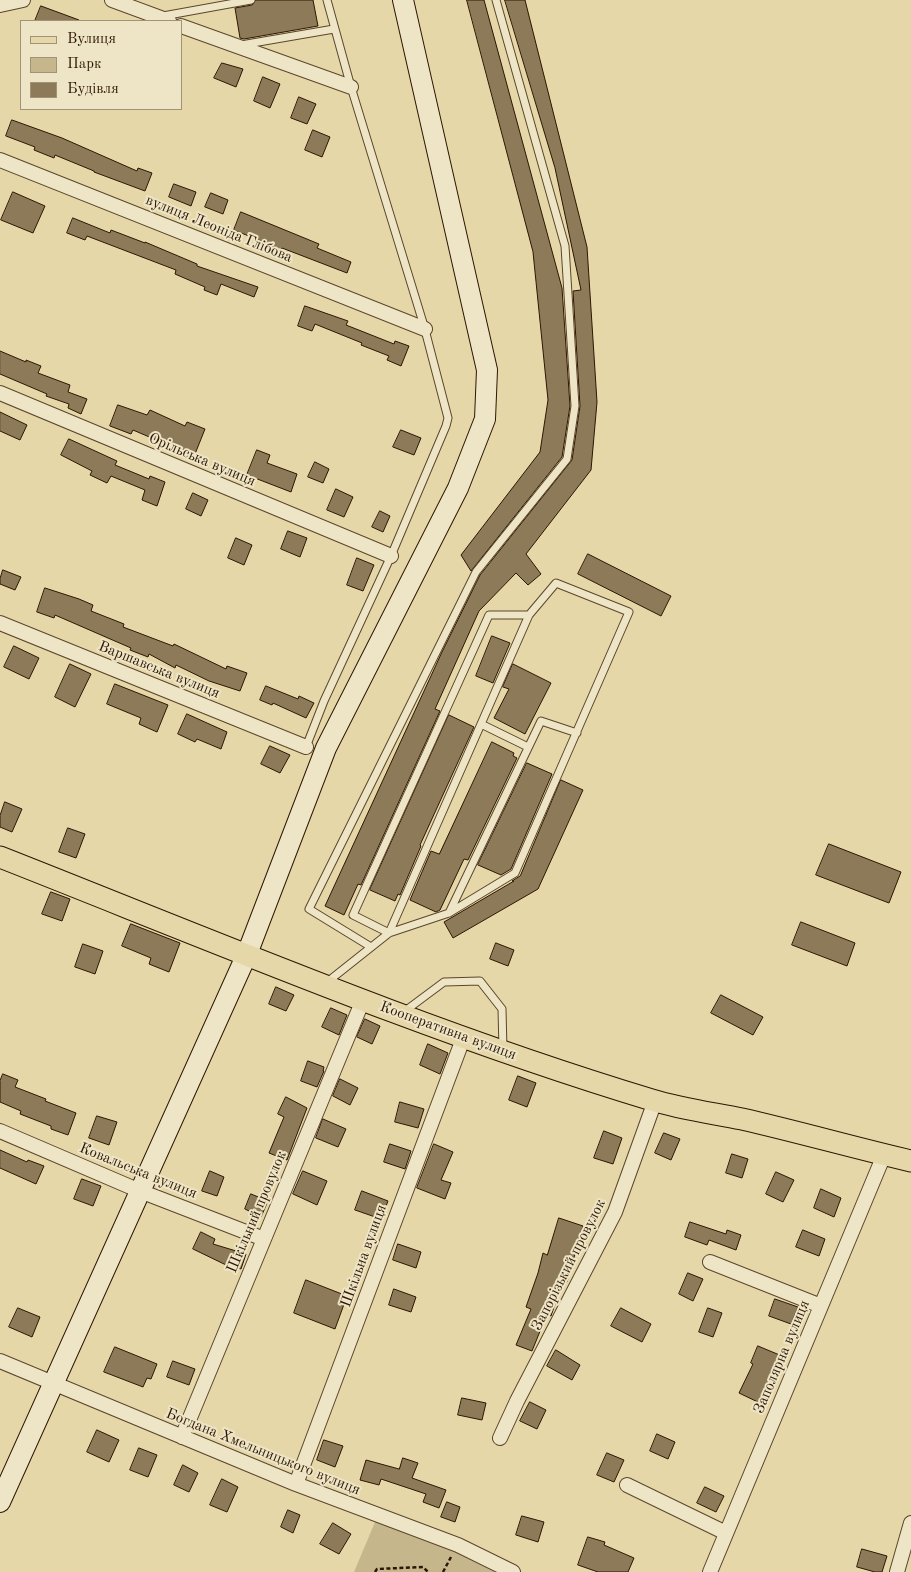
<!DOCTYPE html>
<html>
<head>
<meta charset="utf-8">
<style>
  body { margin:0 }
  #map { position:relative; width:911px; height:1572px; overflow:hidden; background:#e5d7a7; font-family:"Old Standard TT",serif }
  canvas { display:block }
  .legend { position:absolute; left:20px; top:20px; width:162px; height:90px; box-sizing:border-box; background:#eee5c6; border:1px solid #a19278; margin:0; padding:6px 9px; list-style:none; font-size:15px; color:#2d1603 }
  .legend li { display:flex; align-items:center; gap:10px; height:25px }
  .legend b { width:25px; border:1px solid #a19278 }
</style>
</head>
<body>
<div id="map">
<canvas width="911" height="1572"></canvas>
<ul class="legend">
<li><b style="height:6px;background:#e5d7a7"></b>Вулиця</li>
<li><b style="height:14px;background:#c6b68b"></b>Парк</li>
<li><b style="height:14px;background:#8d7a58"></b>Будівля</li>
</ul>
</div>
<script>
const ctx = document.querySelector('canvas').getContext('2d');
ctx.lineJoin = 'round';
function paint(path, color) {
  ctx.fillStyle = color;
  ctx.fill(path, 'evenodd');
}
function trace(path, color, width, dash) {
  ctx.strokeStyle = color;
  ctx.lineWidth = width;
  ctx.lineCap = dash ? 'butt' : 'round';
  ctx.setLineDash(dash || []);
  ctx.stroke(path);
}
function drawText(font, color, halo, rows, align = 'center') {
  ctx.font = font + ' "Old Standard TT",serif';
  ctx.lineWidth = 4;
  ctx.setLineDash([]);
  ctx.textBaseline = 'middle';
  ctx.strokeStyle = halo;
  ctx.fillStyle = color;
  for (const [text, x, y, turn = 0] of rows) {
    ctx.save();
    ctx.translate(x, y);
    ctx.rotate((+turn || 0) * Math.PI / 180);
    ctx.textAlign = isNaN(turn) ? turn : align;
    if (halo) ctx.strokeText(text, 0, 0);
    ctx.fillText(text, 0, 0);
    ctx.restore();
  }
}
paint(new Path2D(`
  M378 1515 513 1572H354Z`), '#c6b68b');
const building = new Path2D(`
  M256 0H313L318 26 244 39 240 38 235 8 252 5Z
  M467 0H484L562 288 570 406 562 457 471 571 461 555 540 452 548 400 533 252Z
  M505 0H525L587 247 597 402 591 470 526 554 541 574 528 585 516 573 479 611 435 709 440 711 361 885 358 884 344 915 325 906 442 652 480 575 572 460 580 406 573 291 581 290 555 168Z
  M41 6 79 20V21H35Z
  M222 63 243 69 236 87 214 78Z
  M263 77 280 84 270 108 254 101Z
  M299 97 316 104 307 124 291 118Z
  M12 120 62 138 137 171 138 168 152 173 145 191 94 172V171L55 155 54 158 34 150 35 147 6 136Z
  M313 130 330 137 322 157 305 150Z
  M174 184 196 192 191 206 169 197Z
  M13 192 45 206 33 233 1 220Z
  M211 193 228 200 223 214 205 207Z
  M241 212 319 244 317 248 351 262 347 273 282 248 280 252 260 244 261 241 234 230Z
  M73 218 110 233 111 230 145 243V242L197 264V266L258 287 254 297 221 284 217 295 204 290 205 287 175 274 176 270 87 236 85 240 67 233Z
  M305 306 348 321 346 325 394 344 395 341 409 346 401 366 387 360 389 356 361 345 362 343 315 324 312 331 298 326Z
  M0 351 26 362V360L41 366 38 373 70 385 68 392 87 399 81 414 68 408 69 404 46 396 47 394 0 374Z
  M118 405 147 415 150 410 185 426 187 422 205 429 195 454 162 441 161 442 133 430 131 434 110 426Z
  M0 412 27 425 20 440 0 431Z
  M401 430 421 438 414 455 393 447Z
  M69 439 117 461 115 465 149 479 150 476 165 482 157 506 142 500 145 490 111 476 107 483 90 475 92 471 61 455Z
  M257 450 270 455 267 463 297 474 291 492 247 475Z
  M315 462 329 469 323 483 308 477Z
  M336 489 353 497 344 517 327 510Z
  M193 493 208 500 201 516 186 509Z
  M380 511 390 516 383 532 372 527Z
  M288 531 307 538 300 557 281 549Z
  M236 538 252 545 244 565 228 558Z
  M588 554 671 596 661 616 578 574Z
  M357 558 374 565 363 591 347 585Z
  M3 570 21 577 15 590 0 584V579Z
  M45 588 79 599 93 605 91 611 124 624 123 627 173 646 174 644 226 669 227 666 247 673 240 691 209 681 176 665 175 668 149 654 148 657 130 650 131 648 55 615 54 618 37 612Z
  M492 636 510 643 493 683 476 676Z
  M14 646 39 658 29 679 4 667Z
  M70 664 91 674 75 707 55 697Z
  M513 664 551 683 525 734 494 718 509 689 503 687Z
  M115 684 168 705 157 732 139 724 141 718 107 704Z
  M266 686 298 699 299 696 314 703 306 718 273 703 272 705 260 700Z
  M187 714 227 732 221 749 197 739 195 742 178 734Z
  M449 715 474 727 420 845 421 846 400 895 398 894 395 901 370 890Z
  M492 742 514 753 513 756 517 758 468 860 464 859 440 910 436 912 410 900 431 851 439 854Z
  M270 746 290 755 280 773 261 764Z
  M527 763 552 774 511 869 501 875 478 865Z
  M561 780 583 790 538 889 453 938 444 922 514 881H512L520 876Z
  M5 802 22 809 12 832 0 827V816Z
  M68 828 85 834 76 858 59 852Z
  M829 844 901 872 889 903 816 875Z
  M51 892 70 899 62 921 42 914Z
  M801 922 855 943 847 966 792 945Z
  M131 924 180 943 169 972 149 964 151 958 122 946Z
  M496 943 514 950 508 966 490 959Z
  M83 944 103 951 95 974 75 967Z
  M276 987 294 995 286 1011 269 1004Z
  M721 995 763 1017 753 1035 711 1013Z
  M331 1008 347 1015 339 1035 322 1027Z
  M365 1019 380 1026 372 1044 357 1037Z
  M428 1044 448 1053 440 1074 420 1065Z
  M308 1061 324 1067 323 1071H324L317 1087 301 1081Z
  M3 1074 18 1080 15 1087 46 1099 45 1101 76 1113 68 1135 51 1129V1126L20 1114 21 1111 0 1102V1081Z
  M518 1076 536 1083 527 1107 509 1100Z
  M340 1079 358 1088 350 1105 333 1096Z
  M286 1097 307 1108 287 1160 269 1153 284 1117 278 1114Z
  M400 1102 424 1109 418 1128 395 1122Z
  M97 1116 117 1122 109 1145 89 1138Z
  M323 1119 346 1129 338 1147 316 1138Z
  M604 1131 622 1138 613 1164 594 1158Z
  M664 1133 680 1139 671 1160 655 1153Z
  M390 1144 411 1151 405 1169 384 1162Z
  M434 1144 453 1152 441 1180 451 1183 445 1199 417 1188Z
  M0 1150 27 1162 28 1160 44 1166 36 1184 0 1168Z
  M732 1154 748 1159 742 1178 726 1173Z
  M210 1171 224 1177 217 1196 202 1191Z
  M303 1171 327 1181 317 1205 293 1194Z
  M776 1172 794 1180 783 1202 766 1194Z
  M82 1179 101 1186 93 1206 74 1199Z
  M821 1189 841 1198 834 1217 814 1208Z
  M362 1191 388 1201 381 1219 355 1210Z
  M251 1194 268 1201 261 1217 245 1209Z
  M559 1218 583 1226 567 1282 563 1281 551 1316 547 1314 532 1351 516 1345 531 1309 526 1307 538 1273 543 1253 547 1255Z
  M690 1222 726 1234 727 1230 741 1235 736 1250 709 1240 707 1245 685 1237Z
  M803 1230 825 1239 819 1256 796 1247Z
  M201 1232 215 1239 213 1244 246 1254 241 1269 224 1264 193 1249Z
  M398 1244 421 1252 416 1268 393 1260Z
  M688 1273 703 1279 693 1301 679 1294Z
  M306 1280 347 1296 335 1329 294 1313Z
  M394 1289 416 1297 411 1312 389 1305Z
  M775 1299 798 1307 791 1324 769 1316Z
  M18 1308 40 1317 32 1337 9 1327Z
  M621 1308 651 1324 642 1342 611 1326Z
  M708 1308 722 1313 713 1337 699 1332Z
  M758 1346 782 1356 762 1404 739 1393 753 1364 751 1363Z
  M115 1347 157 1364 151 1379 147 1378 143 1387 104 1372Z
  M556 1350 580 1365 572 1380 547 1366Z
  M173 1361 195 1369 189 1385 167 1377Z
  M462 1398 486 1403 482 1420 458 1415Z
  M530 1402 546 1410 537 1429 520 1421Z
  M97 1430 119 1440 109 1462 87 1452Z
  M657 1434 675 1442 668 1459 650 1451Z
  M324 1440 343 1446 335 1467 317 1460Z
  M139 1448 157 1455 148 1477 130 1470Z
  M607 1453 624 1460 614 1482 597 1475Z
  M403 1458 418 1463 412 1478 446 1490 439 1508 423 1502 426 1494 381 1479 379 1485 360 1480 366 1460 399 1469Z
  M183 1465 198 1473 189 1492 174 1485Z
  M222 1479 238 1487 227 1512 210 1505Z
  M705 1487 724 1496 716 1512 697 1503Z
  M447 1502 460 1507 455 1522 441 1517Z
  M288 1510 300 1515 293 1533 281 1527Z
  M522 1516 544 1522 538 1542 516 1535Z
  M333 1523 351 1534 339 1554 320 1544Z
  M588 1537 605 1542 604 1545 634 1558 628 1572H598L578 1565Z
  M862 1549 887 1556 882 1572H875L857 1567Z`);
paint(building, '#8d7a58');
trace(building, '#2d1603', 1);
const lane = new Path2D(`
  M163 16 251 0
  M241 45 334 29
  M481 724 528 747
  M306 747 324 701 391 556 446 426 448 418 424 326 351 87 327 0
  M449 913 541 721 577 733
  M371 947 309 909 476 572 567 459 575 406 565 246 496 0
  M326 983 389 933 449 913 515 873 629 612 556 583 529 615 389 933 353 915 489 615H529
  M405 1011 444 982 480 981 502 1009 503 1050`);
const street = new Path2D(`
  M112 0 169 21
  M0 5 23 0
  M181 26 351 87
  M0 160 425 329
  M0 393 391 556
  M0 623 306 747
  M0 1131 140 1191 264 1239
  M710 1262 821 1306
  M0 1361 296 1484 458 1545 513 1572
  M182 1437 363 1000
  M500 1438 517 1401 615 1212 655 1101
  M296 1484 463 1039
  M627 1485 726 1533
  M710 1572 884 1155
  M897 1572 911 1523`);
const secondary = new Path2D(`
  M0 1502 247 954 326 748 458 488 485 419 487 370 403 0`);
const primary = new Path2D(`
  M0 857C216 942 430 1033 652 1100 681 1109 712 1113 742 1119 799 1132 855 1148 911 1161`);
trace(lane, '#5b462c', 9);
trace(street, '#5b462c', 16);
trace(secondary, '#2d1603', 22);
trace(primary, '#2d1603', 23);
trace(new Path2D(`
  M375 1572 377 1569 423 1567 428 1572
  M443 1572 451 1557`), '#2d1603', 2.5, [4, 2.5]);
trace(lane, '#eee5c6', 7);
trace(street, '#eee5c6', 14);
trace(secondary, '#eee5c6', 20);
trace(primary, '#e5d7a7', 21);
drawText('15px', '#2d1603', '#eee5c6', [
  ["вулиця Леоніда Глібова",219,229,22],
  ["Орільська вулиця",202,460,23],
  ["Варшавська вулиця",159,670,22],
  ["Кооперативна вулиця",448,1031,20],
  ["Ковальська вулиця",138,1171,22],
  ["Шкільний провулок",257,1212,-67],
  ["Шкільна вулиця",364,1256,-70],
  ["Запорізький провулок",569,1265,-63],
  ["Заполярна вулиця",782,1357,-67],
  ["Богдана Хмельницького вулиця",263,1452,22]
]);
</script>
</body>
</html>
